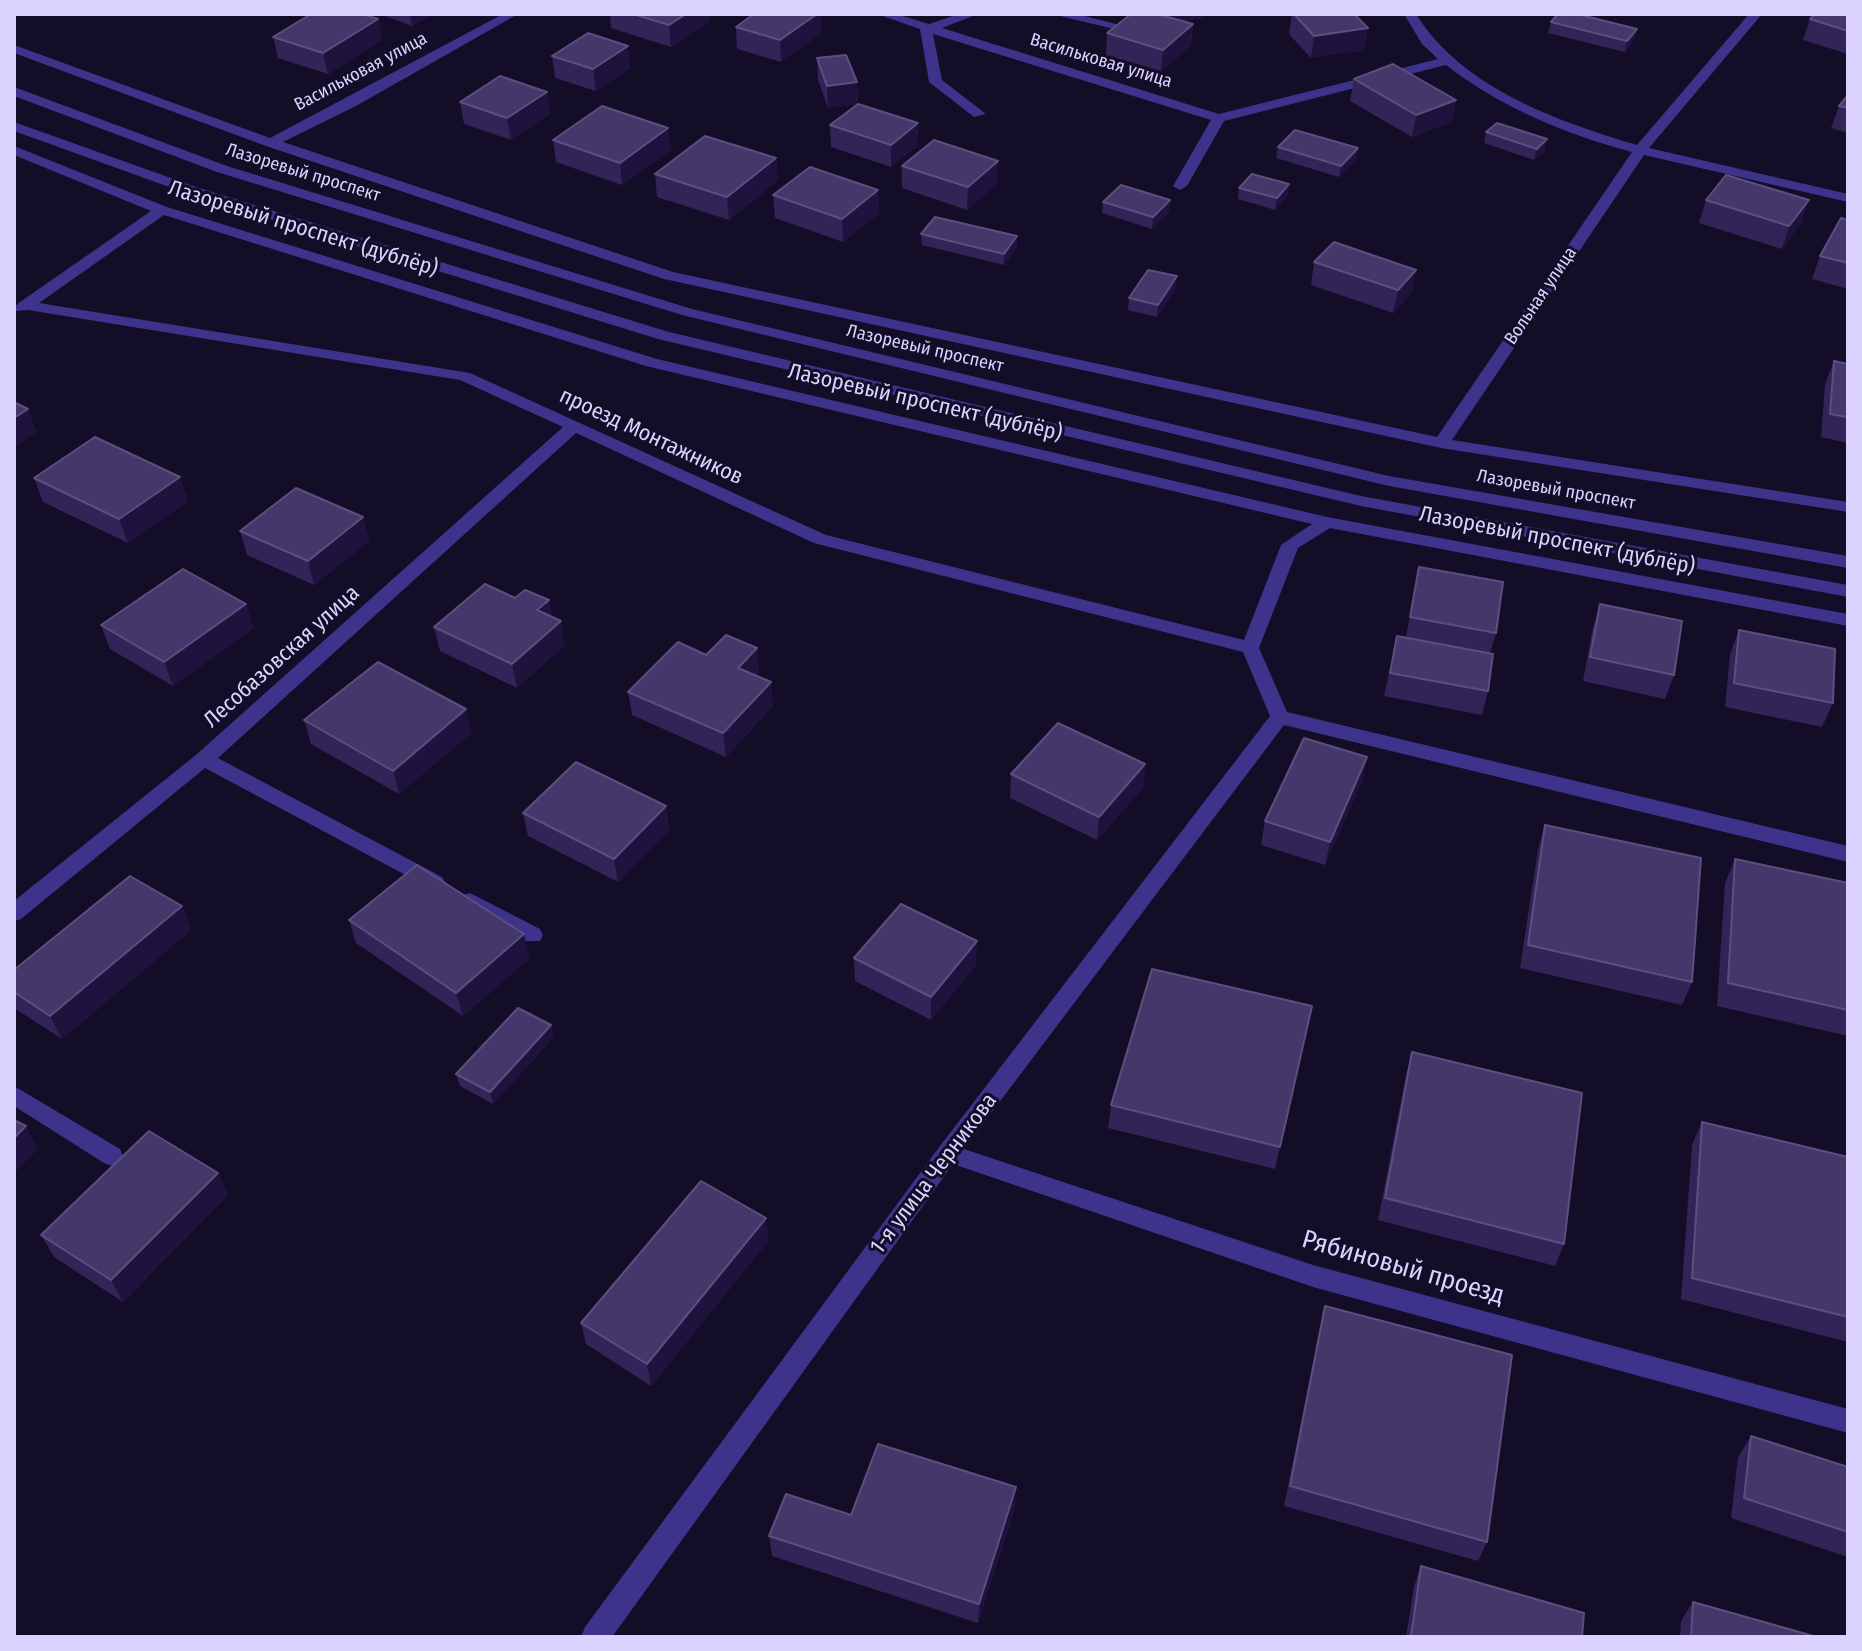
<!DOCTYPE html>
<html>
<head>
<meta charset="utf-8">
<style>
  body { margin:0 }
  #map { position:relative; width:1862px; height:1651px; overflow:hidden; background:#130d27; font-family:"Fira Sans Condensed",sans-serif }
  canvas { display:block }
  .frame { position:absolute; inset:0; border:16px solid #dbd2ff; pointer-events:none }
</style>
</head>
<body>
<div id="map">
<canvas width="1862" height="1651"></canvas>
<div class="frame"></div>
</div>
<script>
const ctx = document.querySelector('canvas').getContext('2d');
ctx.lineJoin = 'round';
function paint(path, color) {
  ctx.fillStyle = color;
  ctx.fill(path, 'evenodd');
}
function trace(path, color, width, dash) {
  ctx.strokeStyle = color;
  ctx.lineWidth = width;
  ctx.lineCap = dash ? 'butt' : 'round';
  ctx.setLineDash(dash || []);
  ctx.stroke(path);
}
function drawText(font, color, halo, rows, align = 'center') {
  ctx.font = font + ' "Fira Sans Condensed",sans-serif';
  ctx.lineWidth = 6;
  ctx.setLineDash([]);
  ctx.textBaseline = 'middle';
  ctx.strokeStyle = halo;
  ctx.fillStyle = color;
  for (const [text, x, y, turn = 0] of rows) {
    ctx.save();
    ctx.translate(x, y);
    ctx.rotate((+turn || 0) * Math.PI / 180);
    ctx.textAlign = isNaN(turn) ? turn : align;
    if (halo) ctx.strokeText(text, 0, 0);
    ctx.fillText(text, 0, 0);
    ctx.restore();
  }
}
paint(new Path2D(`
  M503 14H518L356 106 283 142 673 272 1437 437 1632 152C1565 134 1500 107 1446 65L1224 121 1187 186 1180 190 1173 186 1211 120 933 34 942 80 986 114 974 117 929 82 920 29 877 14H896L929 24 959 14H978L942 28 1219 114 1438 59 1422 44 1404 14H1416C1462 88 1557 121 1637 145L1749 14H1762L1649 148 1848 194V202L1644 155 1452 440 1848 502V512L1441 448 664 279 266 146 14 53V45L270 138Z
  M1052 14H1077L1120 25 1114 29Z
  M14 87 227 166 692 309 1389 476 1848 556V568L1389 486 682 315 217 172 14 96Z
  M14 122 196 187 669 332 1361 496 1848 585V597L1361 506 658 339 186 193 14 131Z
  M14 146 167 207 657 359 1327 517 1848 614V626L1330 528 1298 548 1259 648 1287 712 1848 846V862L1284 725 964 1149 1313 1265 1848 1409V1433L1313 1287 953 1164 612 1637H581L585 1627 940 1146 1270 716 1243 652 814 543 576 433 218 758 442 877 445 882 442 887H428L205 768 21 919 14 921V901L197 754 563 427 460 380 28 310 16 311 14 307 20 302 151 211 14 155ZM164 215 646 366 1312 524 1281 545 1244 640 826 535 470 373 39 303Z
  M470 893 540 929 543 935 540 941H526L463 907 460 901 463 895Z
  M14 1086 120 1149 123 1156 120 1163 112 1166 104 1163 14 1106Z`), '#3d338b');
paint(new Path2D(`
  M380 14H433L412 26Z
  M610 14H709L710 21 671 47 611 28Z
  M754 14H821V33L781 62 737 49 736 27Z
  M1131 14 1204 18 1181 21 1193 24 1191 46 1161 71 1106 55 1107 33Z
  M1292 14H1354L1368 28 1364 50 1311 58 1289 34Z
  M1848 14V54L1803 40 1810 19Z
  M378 19 382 40 328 74 278 58 273 37Z
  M1551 22 1637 29 1634 40 1625 52 1548 33Z
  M552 56 631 68 596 91 555 78Z
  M817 58 857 82 858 104 918 123V145L891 167 831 147 830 125 857 104 828 108 818 80Z
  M1354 79 1456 100 1451 122 1412 137 1350 101Z
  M547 92 550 114 511 140 464 124 460 102Z
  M1848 95V133L1831 128 1839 106Z
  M1486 132 1545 151 1534 160 1484 143Z
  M553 140 671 150 622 185 556 162Z
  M1278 147 1358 148 1356 160 1339 177 1276 158Z
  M776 158 778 180 729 220 657 197 655 174Z
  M902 166 998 183 967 210 902 188Z
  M1289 184 1287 196 1275 210 1238 199 1239 188Z
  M878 190 879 213 843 242 775 218 773 195Z
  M1170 200 1169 212 1152 229 1102 213 1103 202Z
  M1706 200 1801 223 1782 249 1699 223Z
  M1848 220V289L1812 279 1820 256Z
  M921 234 1017 248 1004 265 922 245Z
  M1314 262 1416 270 1412 292 1393 313 1311 285Z
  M1176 288 1157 317 1128 310 1129 298Z
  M1834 361 1848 364V443L1821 437 1825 384Z
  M180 477 188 501 128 543 43 502 34 478Z
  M363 517 369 541 314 585 247 555 240 531Z
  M1419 567 1496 633 1490 653 1488 691 1482 715 1384 696 1397 636 1406 637Z
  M515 598 549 600 552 617 565 645 517 688 440 651 434 627Z
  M1600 604 1674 675 1665 699 1583 681 1593 627Z
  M101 625 254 628 173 686 110 649Z
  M1739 630 1833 703 1822 727 1725 707 1730 654Z
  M757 648 759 672 756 676 773 706 726 757 632 715 628 692 706 655Z
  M466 709 471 733 399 794 311 744 304 720Z
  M1367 757 1362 781 1325 865 1261 845 1265 821Z
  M1145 764 1143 788 1097 840 1010 798 1011 774Z
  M666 806 669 830 618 882 528 836 523 813Z
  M1545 825 1692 982 1682 1005 1520 968 1538 849Z
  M1735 859 1848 883V1036L1717 1006 1725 883Z
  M182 906 191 930 62 1039 14 1008V970Z
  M349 920 530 958 463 1016 356 943Z
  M854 958 976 965 931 1020 855 981Z
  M1312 1006 1275 1169 1108 1128 1111 1105Z
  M551 1025 554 1037 493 1104 460 1086 456 1074Z
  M1412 1052 1564 1244 1555 1266 1378 1220 1406 1075Z
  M1702 1122 1848 1157V1342L1681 1299 1692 1145Z
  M218 1173 228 1195 123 1302 54 1257 41 1235Z
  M769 1240 651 1386 586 1344 581 1323Z
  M1325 1306 1487 1542 1478 1561 1284 1506 1320 1328Z
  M1751 1436 1848 1467V1557L1731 1518 1738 1457Z
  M1015 1507 978 1623 772 1556 769 1536 851 1515Z
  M1421 1566 1582 1637H1406L1414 1586Z
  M1693 1602 1817 1637H1680L1681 1621Z`), '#322457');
paint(new Path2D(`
  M410 14H433L412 26Z
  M686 14H709L710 21 671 47 669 25Z
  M817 14H821V33L781 62 780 40Z
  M1148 14H1204V18L1148 25Z
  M378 19 382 40 328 74 323 53Z
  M1193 24 1191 46 1161 71 1163 50Z
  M1368 28 1364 50 1311 58 1314 36Z
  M1637 29 1634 40 1625 52 1627 41Z
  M628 46 631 68 596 91 593 69Z
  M857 82 858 104 828 108 827 86Z
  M547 92 550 114 511 140 507 118Z
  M1456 100 1451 122 1412 137 1416 115Z
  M918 123V145L891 167V145Z
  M668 128 671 150 622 185 620 163Z
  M1547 139 1545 151 1534 160 1537 149Z
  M1358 148 1356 160 1339 177 1341 166Z
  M776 158 778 180 729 220 727 197Z
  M998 161V183L967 210 968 187Z
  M1289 184 1287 196 1275 210 1277 198Z
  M878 190 879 213 843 242 842 219Z
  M1170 200 1169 212 1152 229 1153 217Z
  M1809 200 1801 223 1782 249 1789 226Z
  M1017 236V248L1004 265V254Z
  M1416 270 1412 292 1393 313 1398 290Z
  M1177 276 1176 288 1157 317 1158 305Z
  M28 409 37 432 14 447V418Z
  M180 477 188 501 128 543 119 519Z
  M363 517 369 541 314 585 308 561Z
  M549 600 553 624 537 610Z
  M246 604 254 628 173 686 164 662Z
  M561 621 565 645 517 688 512 664Z
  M757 648 759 672 740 692 738 668Z
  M771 682 773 706 726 757 723 733Z
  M466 709 471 733 399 794 393 771Z
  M1367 757 1362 781 1325 865 1330 842Z
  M1145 764 1143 788 1097 840 1099 817Z
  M666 806 669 830 618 882 614 859Z
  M182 906 191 930 62 1039 50 1016Z
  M524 934 530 958 463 1016 456 993Z
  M977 941 976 965 931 1020V997Z
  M551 1025 554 1037 493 1104 490 1092Z
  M26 1126 38 1149 14 1173V1138Z
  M218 1173 228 1195 123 1302 111 1280Z
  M766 1218 769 1240 651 1386 647 1364Z
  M1016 1487 1015 1507 978 1623 979 1604Z`), '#1e133c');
const building = new Path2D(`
  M311 14H362L378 19 323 53 273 37Z
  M633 14H686L669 25Z
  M754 14H817L780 40 736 27Z
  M1131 14H1157L1193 24 1163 50 1107 33Z
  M1294 14H1354L1368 28 1314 36Z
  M1558 14H1577L1637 29 1627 41 1551 22Z
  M1815 14H1848V31L1810 19Z
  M588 33 628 46 593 69 552 56Z
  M846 55 857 82 827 86 817 58Z
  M1393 64 1456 100 1416 115 1354 79Z
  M500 76 547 92 507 118 460 102Z
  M1848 95V108L1839 106Z
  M858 104 918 123 891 145 830 125Z
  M602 106 668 128 620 163 553 140Z
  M1497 123 1547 139 1537 149 1486 132Z
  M1295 130 1358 148 1341 166 1278 147Z
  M705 136 776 158 727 197 655 174Z
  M934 140 998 161 968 187 902 166Z
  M810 167 878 190 842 219 773 195Z
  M1252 174 1289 184 1277 198 1239 188Z
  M1726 175 1809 200 1789 226 1706 200Z
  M1121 185 1170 200 1153 217 1103 202Z
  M935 217 1017 236 1004 254 921 234Z
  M1841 218 1848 220V263L1820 256Z
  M1334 242 1416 270 1398 290 1314 262Z
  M1148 270 1177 276 1158 305 1129 298Z
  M1834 361 1848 364V417L1830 414Z
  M14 402 28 409 14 418Z
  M95 437 180 477 119 519 34 478Z
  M296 488 363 517 308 561 240 531Z
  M1419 567 1503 582 1496 633 1410 617Z
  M183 569 246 604 164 662 101 625Z
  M485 584 515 598 525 590 549 600 537 610 561 621 512 664 434 627Z
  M1600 604 1682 621 1674 675 1590 657Z
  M1739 630 1835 649 1833 703 1734 683Z
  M726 635 757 648 738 668 771 682 723 733 628 692 678 642 706 655Z
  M1397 636 1493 654 1488 691 1390 673Z
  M378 662 466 709 393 771 304 720Z
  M1058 723 1145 764 1099 817 1011 774Z
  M1304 738 1367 757 1330 842 1265 821Z
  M576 762 666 806 614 859 523 813Z
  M1545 825 1701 858 1692 982 1528 945Z
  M1735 859 1848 883V1010L1728 983Z
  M417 865 524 934 456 993 349 920Z
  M130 876 182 906 50 1016 14 992V970Z
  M901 904 977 941 931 997 854 958Z
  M1152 969 1312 1006 1280 1147 1111 1105Z
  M518 1008 551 1025 490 1092 456 1074Z
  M1412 1052 1582 1093 1564 1244 1385 1198Z
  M14 1120 26 1126 14 1138Z
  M1702 1122 1848 1157V1317L1692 1278Z
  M149 1131 218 1173 111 1280 41 1235Z
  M701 1181 766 1218 647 1364 581 1323Z
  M1325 1306 1512 1355 1487 1542 1290 1486Z
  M1751 1436 1848 1467V1532L1744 1498Z
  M878 1444 1016 1487 979 1604 769 1536 786 1494 851 1515Z
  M1421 1566 1584 1613 1582 1637H1411Z
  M1693 1602 1817 1637H1691Z`);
paint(building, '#443769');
trace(building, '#5c4f80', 2);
drawText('18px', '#dbd2ff', '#130d27', [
  ["Васильковая улица",1101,61,17],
  ["Васильковая улица",361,72,-28],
  ["Лазоревый проспект",303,173,17],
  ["Вольная улица",1541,296,-56],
  ["Лазоревый проспект",925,349,13],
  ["Лазоревый проспект",1556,490,10]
]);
drawText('22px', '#dbd2ff', '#130d27', [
  ["Лазоревый проспект (дублёр)",303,229,17],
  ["Лазоревый проспект (дублёр)",925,403,13],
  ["проезд Монтажников",651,437,25],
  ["Лазоревый проспект (дублёр)",1557,541,11],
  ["Лесобазовская улица",282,657,-42],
  ["1-я улица Черникова",934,1174,-53]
]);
drawText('26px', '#dbd2ff', '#130d27', [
  ["Рябиновый проезд",1403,1268,16]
]);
</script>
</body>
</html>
